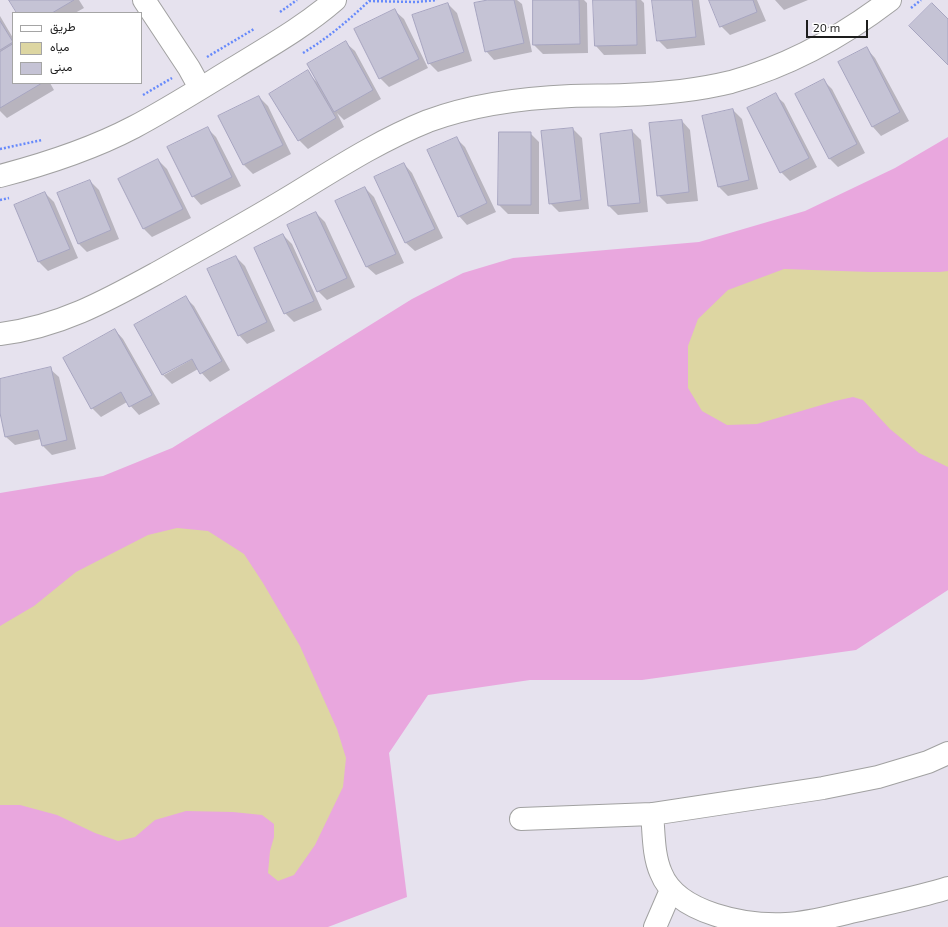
<!DOCTYPE html>
<html>
<head>
<meta charset="utf-8">
<style>
  body { margin:0 }
  #map { position:relative; width:948px; height:927px; overflow:hidden; background:#e6e2ee; font-family:"Exo 2",Vazirmatn,sans-serif }
  canvas { display:block }
  .legend { position:absolute; left:12px; top:12px; width:130px; height:72px; box-sizing:border-box; background:#fff; border:1px solid #a5a5a5; margin:0; padding:5px 7px; list-style:none; font-size:12px; color:#1d1d1d }
  .legend li { display:flex; align-items:center; gap:8px; height:20px }
  .legend b { width:20px; border:1px solid #a5a5a5 }
  .scale { position:absolute; left:806px; top:20px; width:62px; height:18px; box-sizing:border-box; border:2px solid #1d1d1d; border-top:0; padding-left:5px; font-size:12px; line-height:14px; white-space:nowrap; color:#1d1d1d; -webkit-text-stroke:3px #fff; paint-order:stroke }
</style>
</head>
<body>
<div id="map">
<canvas width="948" height="927"></canvas>
<ul class="legend">
<li><b style="height:5px;background:#fff"></b>طريق</li>
<li><b style="height:11px;background:#ddd6a2"></b>مياه</li>
<li><b style="height:11px;background:#c5c3d5"></b>مبنى</li>
</ul>
<div class="scale">20 m</div>
</div>
<script>
const ctx = document.querySelector('canvas').getContext('2d');
ctx.lineJoin = 'round';
function paint(path, color) {
  ctx.fillStyle = color;
  ctx.fill(path, 'evenodd');
}
function trace(path, color, width, dash) {
  ctx.strokeStyle = color;
  ctx.lineWidth = width;
  ctx.lineCap = dash ? 'butt' : 'round';
  ctx.setLineDash(dash || []);
  ctx.stroke(path);
}
paint(new Path2D(`
  M948 137V590L856 650 642 680H530L428 695 389 753 407 897 328 927H0V493L103 476 172 448 412 299 463 273 513 258 699 242 805 211 895 168Z`), '#e9a7de');
paint(new Path2D(`
  M784 269 870 272H940L948 271V467L919 453 890 429 863 400 853 397 835 401 757 424 727 425 702 411 688 388V346L698 319 728 290Z
  M177 528 208 531 244 554 263 583 300 646 337 729 346 758 343 787 315 845 294 875 278 881 268 873 270 851 274 837V824L262 815 233 812 186 811 155 820 135 837 118 841 95 833 57 815 20 805H0V626L34 606 76 572 148 535Z`), '#ddd6a2');
paint(new Path2D(`
  M11 0H79L84 8 75 13H18Z
  M493 0H517L522 4 532 52 494 60 486 51Z
  M534 0H584L587 3 588 53 543 54 534 45Z
  M594 0H641L644 3 646 54 604 55 596 46Z
  M653 0H699L705 45 667 49 658 40Z
  M710 0H757L766 21 730 35 721 26Z
  M775 0H808L784 10Z
  M448 4 457 13 472 61 438 72 429 63Z
  M395 11 404 19 428 68 389 87 380 78Z
  M0 16 13 38V83H50L54 90 7 118 0 111Z
  M346 43 355 51 381 99 344 120 337 113 344 127 308 149 299 140 307 72 317 82Z
  M867 49 875 58 909 121 881 136 873 127Z
  M823 80 832 89 865 153 838 167 829 158Z
  M775 95 784 103 817 167 790 181 781 172Z
  M259 97 268 106 291 154 253 174 244 165 220 116Z
  M733 110 742 119 758 189 728 196 719 187Z
  M682 121 690 130 698 201 667 204 658 195Z
  M208 129 216 137 241 186 201 205 193 196Z
  M573 129 582 138 589 209 559 212 550 203Z
  M632 131 641 140 648 212 618 215 609 206 601 135Z
  M500 133H530L539 142V214H508L499 205Z
  M456 138 465 147 496 212 467 225 459 216Z
  M158 160 167 169 191 218 152 237 143 228Z
  M404 164 412 173 443 238 415 251 406 243Z
  M90 181 99 190 119 239 87 252 78 243Z
  M365 188 374 197 404 263 376 275 367 267 337 201Z
  M45 193 54 202 78 258 48 271 39 262 15 206Z
  M316 213 325 222 355 287 327 300 318 291Z
  M283 235 292 244 322 310 294 322 285 313Z
  M236 257 245 266 275 331 247 344 239 335Z
  M185 297 194 306 230 370 210 382 198 369 172 384 163 375 135 325ZM195 356 196 357 164 375V373Z
  M115 330 123 339 160 404 139 415 127 402 101 417 92 408Z
  M50 369 59 377 76 449 52 455 43 446 41 439 15 445 6 437 0 408V380Z`), '#0003');
const building = new Path2D(`
  M9 0H74L52 13H17Z
  M488 0H514L524 43 485 52 474 3Z
  M533 0H579L580 44 533 45Z
  M593 0H636L637 45 595 46Z
  M652 0H692L696 37 657 41Z
  M709 0H753L757 12 720 27Z
  M448 3 464 52 428 64 412 15Z
  M932 3 948 19V65L909 26Z
  M395 9 419 59 379 79 354 29Z
  M0 21 13 42 0 50Z
  M346 41 373 90 334 112 307 64Z
  M13 44V83H42L0 108V52Z
  M867 47 900 112 872 127 838 62Z
  M308 70 336 118 298 141 269 94Z
  M824 79 857 144 829 159 795 94Z
  M776 93 809 158 780 173 747 108Z
  M259 96 283 145 243 165 218 116Z
  M733 109 749 180 718 187 702 116Z
  M682 120 689 192 657 196 649 123Z
  M208 127 232 177 192 197 167 147Z
  M573 128 581 200 549 204 541 131Z
  M632 130 640 203 608 206 600 134Z
  M499 132H531V205H498Z
  M457 137 487 203 458 217 427 150Z
  M158 159 183 209 143 229 118 179Z
  M404 163 435 229 405 243 374 177Z
  M90 180 111 230 78 244 57 193Z
  M365 187 396 254 366 267 335 201Z
  M45 192 70 249 38 262 14 205Z
  M316 212 347 278 317 292 287 225Z
  M283 234 314 301 284 314 254 248Z
  M236 256 267 322 238 336 207 269Z
  M186 296 222 361 200 374 192 359 162 375 134 325Z
  M115 329 152 395 129 407 121 392 91 409 63 358Z
  M51 367 67 440 42 446 38 430 5 437 0 413V379Z`);
paint(building, '#c5c3d5');
trace(building, '#a7a5c0', 1);
const minor = new Path2D(`
  M144 0 189 68 200 88
  M0 334C59 327 106 301 157 273 201 248 245 224 288 198 334 170 378 141 428 121 474 104 523 98 571 96 589 95 607 96 625 95 659 94 698 90 731 82 788 66 843 36 890 0
  M652 814C654 833 653 855 661 873 677 914 747 926 786 924 811 923 836 915 860 910 889 903 919 897 948 888
  M521 819 652 814 823 788 878 777 928 762 948 753
  M655 927 671 890`);
const tertiary = new Path2D(`
  M0 176C46 164 92 149 134 127 168 109 201 88 234 68 268 47 304 27 335 0`);
trace(minor, '#a1a1a1', 24);
trace(tertiary, '#a1a1a1', 24);
trace(new Path2D(`
  M369 1 416 2 437 0
  M911 8 921 0
  M280 12 297 0
  M303 53C328 38 349 20 370 0
  M207 57 254 29
  M143 95 172 78
  M0 149 42 140
  M0 200 9 198`), '#678afb', 2.5, [2, 2]);
trace(minor, '#fff', 22);
trace(tertiary, '#fff', 22);
</script>
</body>
</html>
